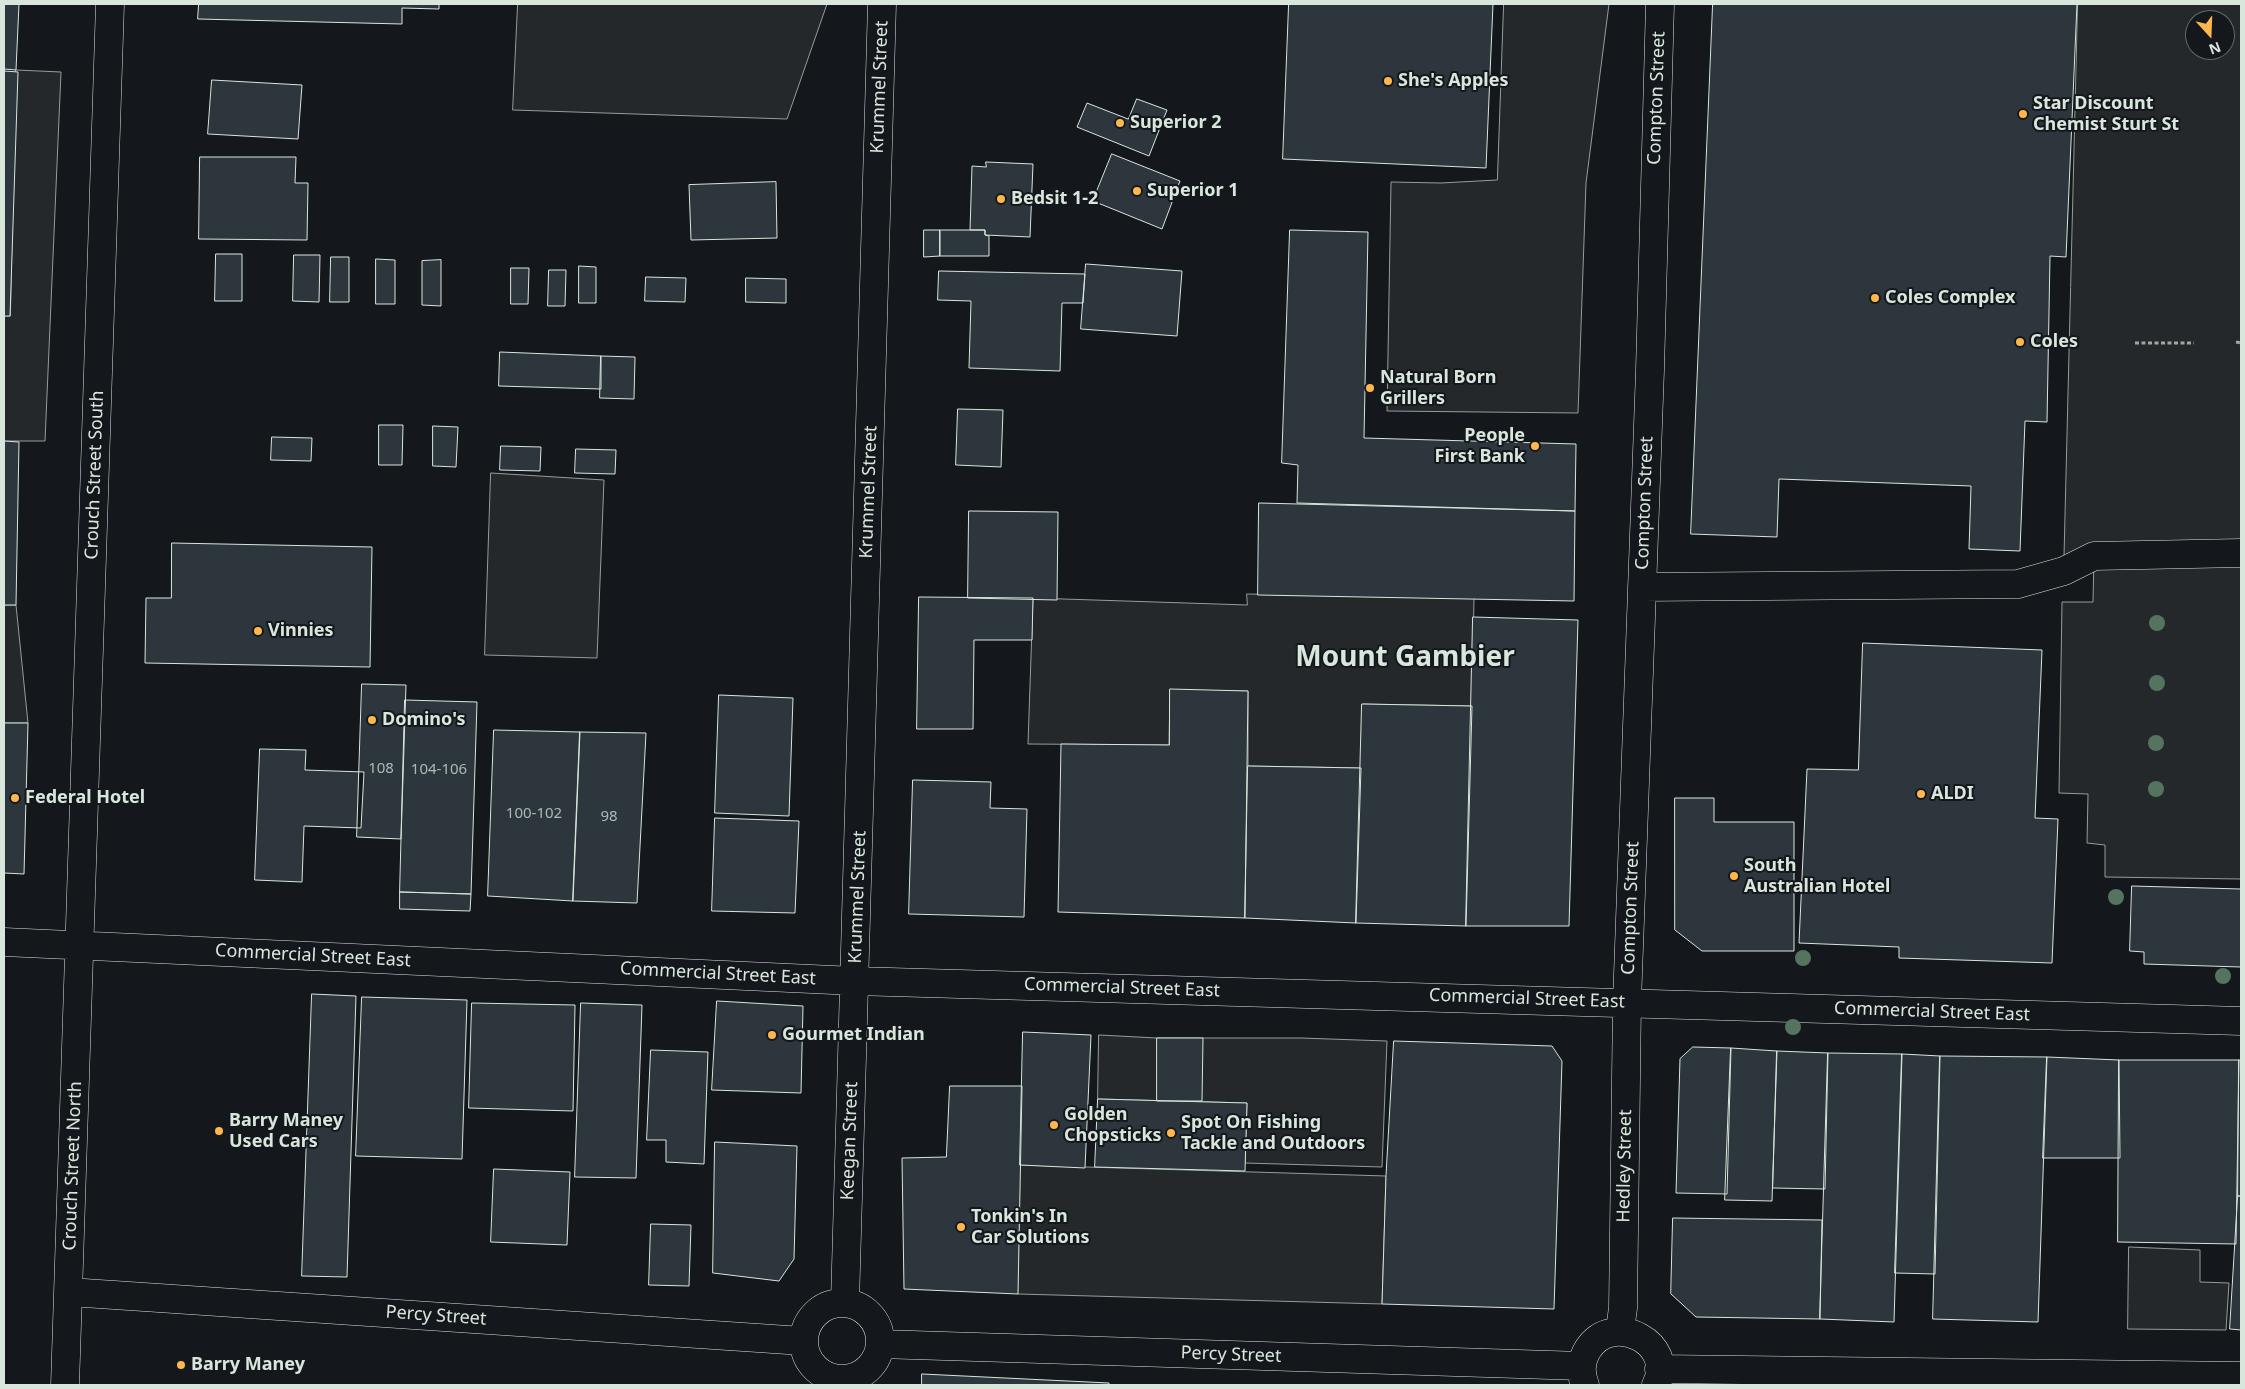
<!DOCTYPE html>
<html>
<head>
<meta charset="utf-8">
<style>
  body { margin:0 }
  #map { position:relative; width:2245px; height:1389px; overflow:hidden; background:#14181c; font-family:"Noto Sans",sans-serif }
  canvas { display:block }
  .frame { position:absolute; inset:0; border:5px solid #d8e6dc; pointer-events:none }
  .north { position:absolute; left:2185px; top:10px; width:50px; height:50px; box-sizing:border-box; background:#14181c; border:1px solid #626a69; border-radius:50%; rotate:160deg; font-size:14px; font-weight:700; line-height:20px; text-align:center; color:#d8e6dc }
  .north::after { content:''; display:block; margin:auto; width:18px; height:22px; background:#ffb74d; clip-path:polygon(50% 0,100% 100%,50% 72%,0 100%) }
</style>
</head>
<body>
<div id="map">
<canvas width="2245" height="1389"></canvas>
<div class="frame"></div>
<div class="north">N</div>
</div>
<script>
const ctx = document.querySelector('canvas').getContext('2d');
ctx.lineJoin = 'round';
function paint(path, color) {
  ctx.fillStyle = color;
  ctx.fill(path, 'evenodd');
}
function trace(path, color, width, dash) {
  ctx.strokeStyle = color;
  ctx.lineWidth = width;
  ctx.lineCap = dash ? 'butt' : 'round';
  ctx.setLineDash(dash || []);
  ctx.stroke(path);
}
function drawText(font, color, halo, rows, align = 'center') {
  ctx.font = font + ' "Noto Sans",sans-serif';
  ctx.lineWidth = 4;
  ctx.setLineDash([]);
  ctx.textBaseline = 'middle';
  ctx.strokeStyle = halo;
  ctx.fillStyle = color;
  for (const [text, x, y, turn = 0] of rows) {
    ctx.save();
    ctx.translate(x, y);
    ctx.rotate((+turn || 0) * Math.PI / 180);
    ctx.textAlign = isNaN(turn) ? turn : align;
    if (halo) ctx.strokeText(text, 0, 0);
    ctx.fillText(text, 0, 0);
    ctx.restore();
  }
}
const parking = new Path2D(`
  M518 4H827L787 119 513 110Z
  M1504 4H1609L1586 183 1578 413 1387 411 1391 182 1441 183 1497 180Z
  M2078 4H2241V879L2105 877V845L2087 843 2088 794 2059 793 2062 602H2093L2094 556 2064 571ZM2195 20H2225V50H2195Z
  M16 70 61 72 45 441H4V316H10Z
  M491 473 604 480 597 658 485 655Z
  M1247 594 1474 598 1472 706 1363 704 1361 768 1248 766V691L1170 690 1169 745 1028 744 1033 598 1247 605Z
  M4 605H16L28 723H4Z
  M1099 1035 1157 1038H1301L1387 1041 1382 1167 1245 1163 1247 1103 1098 1099Z
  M1020 1165 1386 1176 1382 1304 1018 1294Z
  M2129 1247 2200 1250V1282L2229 1283 2226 1330 2128 1329Z`);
paint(parking, '#24282b');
trace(parking, '#939e99', 1);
const building = new Path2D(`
  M4 4H19L16 70 4 69Z
  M199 4H439V9L402 8V24L198 19Z
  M1289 4H1493L1486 168 1283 159Z
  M1713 4H2077L2066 257 2050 256 2047 422 2025 421 2020 551 1969 549 1971 486 1779 479 1777 537 1691 534Z
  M4 71 18 72 10 316H4Z
  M212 80 302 85 298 139 208 134Z
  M1137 99 1167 110 1149 156 1077 127 1087 103 1128 119Z
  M1112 154 1180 181 1162 229 1093 201Z
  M200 157H296L295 183H308L307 240 199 239Z
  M986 162 1033 164 1030 237 985 235V230H970L972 166 986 167Z
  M776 182 777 238 691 240 689 185Z
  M924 230H940V256L924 257Z
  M940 230H985V235L989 236V256H940Z
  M1290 230 1368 232 1364 438 1576 444 1575 511 1297 503 1298 465 1282 463Z
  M216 254H242V301H215Z
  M294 255H320L319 302 293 301Z
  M331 257H349V302H330Z
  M376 259 395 260V304H376Z
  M441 260V306L422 305V261Z
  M1086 264 1182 271 1177 336 1081 329Z
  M579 266 596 267V303H579Z
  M511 268H529L528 304H511Z
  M549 270H566L565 306H548Z
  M939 271 1085 274 1083 303H1062L1060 371 969 368 971 301 938 300Z
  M646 277 686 278 685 302 645 301Z
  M746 278 786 279V303L746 302Z
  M500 352 601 356V389L499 386Z
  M601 356 635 357 634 399 600 398Z
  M958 409 1003 410 1001 467 956 465Z
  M379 425H403L402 465H379Z
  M433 426 458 427 456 467 433 466Z
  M272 437 312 438 311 461 271 460Z
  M4 441 19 442 16 605H4Z
  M501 446 541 447 540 471 500 470Z
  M576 449 616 450 615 474 575 473Z
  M1259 503 1575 511 1574 601 1258 595Z
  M969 511 1058 512 1057 600 968 598Z
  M172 543 372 547 370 667 145 663 146 598H171Z
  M919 597 1033 598 1032 640H974L973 729H917Z
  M1473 617 1578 620 1569 926H1466Z
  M1863 643 2042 650 2035 818 2058 819 2052 963 1899 958V947L1799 943 1807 769 1858 770Z
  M362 684 406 685 401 839 357 837Z
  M1170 689 1248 691 1245 918 1058 912 1061 744 1169 745Z
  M719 695 793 698 789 816 715 813Z
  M405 700 477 702 471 894 400 892Z
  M1362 704 1472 706 1466 926 1356 923Z
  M4 723H28L24 874 4 873Z
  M494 730 580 732 573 901 488 896Z
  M580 732 646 733 637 903 573 901Z
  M260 749 306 750 305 770 364 772 361 828 304 826 302 882 255 880Z
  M1248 766 1361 768 1356 923 1245 918Z
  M913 780 991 782 990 808 1027 809 1024 917 909 914Z
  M1675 798H1714V822H1794V951H1702L1675 930Z
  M715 818 799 821 795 913 712 911Z
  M2132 886 2241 889V967L2144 964V952L2130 951Z
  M400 892 471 894 470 911 400 909Z
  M312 994 356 996 347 1277 302 1276Z
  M362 997 467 1000 462 1159 356 1156Z
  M717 1001 803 1006 801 1093 712 1090Z
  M472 1003 575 1005 573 1111 469 1108Z
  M581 1003 642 1005 636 1178 575 1177Z
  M1023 1032 1091 1035 1085 1168 1020 1165Z
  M1157 1038H1203L1202 1101H1157Z
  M1394 1041 1552 1046 1562 1061 1554 1309 1382 1304 1386 1176Z
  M1693 1047 1731 1048 1727 1194 1676 1193 1680 1059Z
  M1731 1048 1777 1051 1772 1201 1725 1200Z
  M651 1050 708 1052 704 1164 666 1162V1140H647Z
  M1777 1051 1828 1053 1825 1189 1773 1188Z
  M1828 1053 1902 1054 1894 1322 1820 1319Z
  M1902 1054 1940 1056 1935 1274 1895 1273Z
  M1940 1056 2047 1057 2038 1322 1933 1319Z
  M2047 1057 2119 1060 2120 1158H2043Z
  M2119 1060H2239L2236 1244 2118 1242Z
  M2239 1060H2241V1196H2238Z
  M950 1086H1022L1018 1294 904 1289 902 1158 946 1157Z
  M1098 1099 1247 1103 1245 1171 1095 1167Z
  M715 1142 797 1146 794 1259 779 1281 713 1273Z
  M494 1169 570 1172 567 1245 491 1242Z
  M2238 1196H2241V1330L2230 1329Z
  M1673 1218 1822 1220 1820 1319 1696 1317 1671 1294Z
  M651 1224 691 1225 689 1286 649 1285Z
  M922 1374 1109 1383V1385H922Z`);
paint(building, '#2c363c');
trace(building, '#d8e6dc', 1);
const minor = new Path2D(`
  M1642 587 2018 584 2064 571 2094 556 2241 553
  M4 942 855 981 2241 1021
  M69 1292 803 1341
  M845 1302 882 4
  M804 1341a38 38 0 1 1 76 0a38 38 0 1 1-76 0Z
  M1620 1330 1623 1308 1627 1002 1650 370 1660 4
  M880 1344 1582 1366
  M1659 1369 2241 1376
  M65 1385 110 4
  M1585 1385C1580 1373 1581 1360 1588 1349 1613 1310 1677 1344 1656 1385`);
trace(minor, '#d8e6dc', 29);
trace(new Path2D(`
  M2236 342 2241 343
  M2135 343H2194`), '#9da8a2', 3, [4, 2.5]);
trace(minor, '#14181c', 28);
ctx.fillStyle = '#55745f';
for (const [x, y] of [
  [2157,623],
  [2157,683],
  [2156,743],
  [2156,789],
  [2116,897],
  [1803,958],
  [2223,976],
  [1793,1027]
]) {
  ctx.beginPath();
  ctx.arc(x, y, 8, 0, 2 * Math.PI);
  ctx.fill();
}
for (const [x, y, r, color] of [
  [1388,81,5,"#ffb74d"],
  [2023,114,5,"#ffb74d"],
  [1120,123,5,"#ffb74d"],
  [1137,191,5,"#ffb74d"],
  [1001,199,5,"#ffb74d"],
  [1875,298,5,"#ffb74d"],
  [2020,342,5,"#ffb74d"],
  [1370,388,5,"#ffb74d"],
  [1535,446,5,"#ffb74d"],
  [258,631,5,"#ffb74d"],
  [372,720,5,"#ffb74d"],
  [1921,794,5,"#ffb74d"],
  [15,798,5,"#ffb74d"],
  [1734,876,5,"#ffb74d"],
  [772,1035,5,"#ffb74d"],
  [1054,1125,5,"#ffb74d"],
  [219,1131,5,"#ffb74d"],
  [1171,1133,5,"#ffb74d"],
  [961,1227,5,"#ffb74d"],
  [181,1365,5,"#ffb74d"]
]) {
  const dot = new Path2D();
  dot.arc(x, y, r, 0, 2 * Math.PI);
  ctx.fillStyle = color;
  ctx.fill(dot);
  trace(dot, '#14181c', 2);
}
drawText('15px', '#adbab4', null, [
  ["108",381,769],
  ["104-106",439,770],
  ["100-102",534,814],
  ["98",609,817]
]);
drawText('bold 18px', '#d8e6dc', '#14181c', [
  ["She's Apples",1398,81],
  ["Star Discount",2033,104],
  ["Chemist Sturt St",2033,125],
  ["Superior 2",1130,123],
  ["Superior 1",1147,191],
  ["Bedsit 1-2",1011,199],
  ["Coles Complex",1885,298],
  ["Coles",2030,342],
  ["Natural Born",1380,378],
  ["Grillers",1380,399],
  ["People",1525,436,"right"],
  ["First Bank",1525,457,"right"],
  ["Vinnies",268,631],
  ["Domino's",382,720],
  ["ALDI",1931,794],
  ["Federal Hotel",25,798],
  ["South",1744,866],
  ["Australian Hotel",1744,887],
  ["Gourmet Indian",782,1035],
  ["Golden",1064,1115],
  ["Chopsticks",1064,1136],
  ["Barry Maney",229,1121],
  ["Used Cars",229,1142],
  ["Spot On Fishing",1181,1123],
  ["Tackle and Outdoors",1181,1144],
  ["Tonkin's In",971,1217],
  ["Car Solutions",971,1238],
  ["Barry Maney",191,1365]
], 'left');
drawText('18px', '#d8e6dc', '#14181c', [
  ["Krummel Street",880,87,-88],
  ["Compton Street",1657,98,-88],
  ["Crouch Street South",95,475,-88],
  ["Krummel Street",869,492,-88],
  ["Compton Street",1645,503,-88],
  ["Krummel Street",858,897,-88],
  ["Compton Street",1631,908,-88],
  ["Commercial Street East",313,956,3],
  ["Commercial Street East",718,974,3],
  ["Commercial Street East",1122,988,2],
  ["Commercial Street East",1527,999,2],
  ["Commercial Street East",1932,1012,2],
  ["Keegan Street",850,1141,-88],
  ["Crouch Street North",73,1166,-88],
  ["Hedley Street",1625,1166,-89],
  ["Percy Street",436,1316,4],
  ["Percy Street",1231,1355,2]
]);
drawText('bold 28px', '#d8e6dc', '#14181c', [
  ["Mount Gambier",1405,658]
]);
</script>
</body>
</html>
